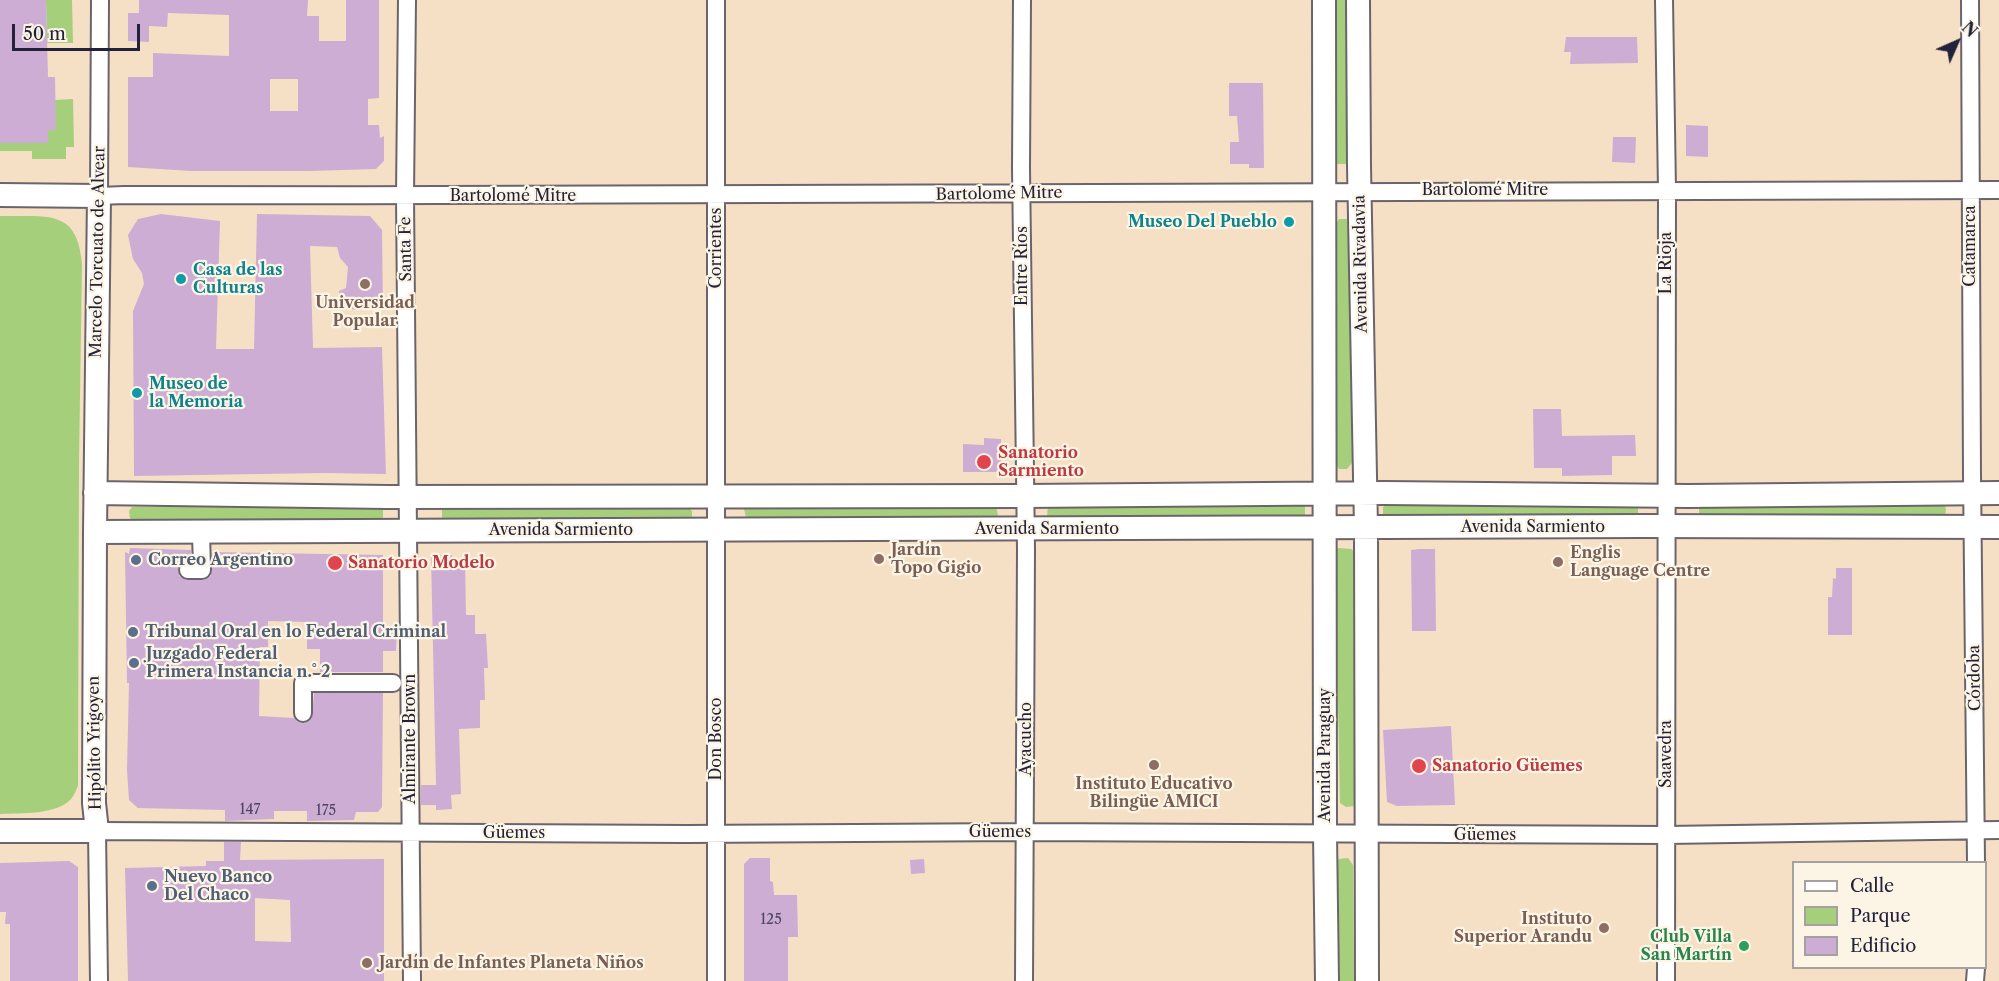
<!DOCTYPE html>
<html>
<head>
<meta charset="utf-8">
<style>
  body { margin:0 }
  #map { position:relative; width:1999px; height:981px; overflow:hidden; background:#f5e0c5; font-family:"Libre Caslon Text",serif }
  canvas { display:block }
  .legend { position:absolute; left:1792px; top:861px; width:195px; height:108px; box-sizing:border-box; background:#fcf5e5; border:2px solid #a5a1a1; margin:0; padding:8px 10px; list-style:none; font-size:18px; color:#22223b }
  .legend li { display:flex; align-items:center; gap:12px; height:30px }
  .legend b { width:30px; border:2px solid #a5a1a1 }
  .north { position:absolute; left:1927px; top:12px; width:60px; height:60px; -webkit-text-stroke:4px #fcf5e5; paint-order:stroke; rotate:45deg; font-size:16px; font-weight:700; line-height:24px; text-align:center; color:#22223b }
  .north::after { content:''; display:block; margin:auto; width:21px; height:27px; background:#22223b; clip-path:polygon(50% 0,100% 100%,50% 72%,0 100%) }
  .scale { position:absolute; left:12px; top:24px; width:128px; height:27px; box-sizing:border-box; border:3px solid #22223b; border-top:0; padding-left:8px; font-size:18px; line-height:21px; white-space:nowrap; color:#22223b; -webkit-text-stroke:4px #fcf5e5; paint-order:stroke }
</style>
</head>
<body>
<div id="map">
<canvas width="1999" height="981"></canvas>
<ul class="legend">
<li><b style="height:8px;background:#fff"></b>Calle</li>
<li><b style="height:16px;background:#a5cf7b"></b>Parque</li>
<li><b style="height:16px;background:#cdadd4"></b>Edificio</li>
</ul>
<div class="north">N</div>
<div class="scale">50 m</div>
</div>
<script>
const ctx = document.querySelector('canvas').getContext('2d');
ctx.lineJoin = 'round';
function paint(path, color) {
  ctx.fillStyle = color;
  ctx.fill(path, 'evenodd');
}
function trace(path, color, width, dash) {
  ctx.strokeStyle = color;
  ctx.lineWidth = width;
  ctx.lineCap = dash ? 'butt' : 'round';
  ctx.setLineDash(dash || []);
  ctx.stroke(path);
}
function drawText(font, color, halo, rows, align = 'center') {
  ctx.font = font + ' "Libre Caslon Text",serif';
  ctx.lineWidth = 4.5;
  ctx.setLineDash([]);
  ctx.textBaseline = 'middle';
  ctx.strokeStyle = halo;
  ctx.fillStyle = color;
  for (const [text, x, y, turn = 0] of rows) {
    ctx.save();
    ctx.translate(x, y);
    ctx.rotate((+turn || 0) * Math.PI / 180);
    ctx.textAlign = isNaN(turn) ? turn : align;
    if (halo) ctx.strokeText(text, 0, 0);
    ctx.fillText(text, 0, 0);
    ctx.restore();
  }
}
paint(new Path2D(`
  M46 0H72L73 43H47Z
  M1335 0H1350V159L1346 164H1337L1334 159Z
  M73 99 74 147H66V159H32V151H0V143H48V130L55 100Z
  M0 216C46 217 78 207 82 265L79 462 78 786C76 790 74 796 71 799 57 815 20 813 0 814Z
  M1339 219H1349L1352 223V463L1347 469H1339L1336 465V223Z
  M1048 502H1300L1305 506V515L1302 520H1047Z
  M685 503 692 511V517L686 524 445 522 442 517V507Z
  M1388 503H1635L1638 507V514L1633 519 1387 520 1383 516V507Z
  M749 504 996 505 998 516 995 520 751 522 746 517 744 509Z
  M1944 504 1946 509 1945 516 1699 515V506Z
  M378 506 383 509V519L379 523H134L130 518 129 511 132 507Z
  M1339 548 1351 549 1354 551 1359 801 1355 806 1346 807 1340 803 1335 550Z
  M1348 858 1353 865 1354 981H1336L1335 866 1339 859Z`), '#a5cf7b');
paint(new Path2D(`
  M0 0H46L48 77H55L56 130H48V143H0Z
  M139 0H308L307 16H319V41H346V0H379V98L368 99V125H379L380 138 384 136V161L376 169 310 171H191L128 167V77H153V53L229 56V15L168 13 167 27 149 26V42L128 41V13H139ZM270 79H298V111H270Z
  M1566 37H1637L1638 63 1570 64 1571 52H1564Z
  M1229 83H1263L1264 168H1249V164H1230V142H1239L1237 116H1229Z
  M1686 125 1708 126V157L1686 156Z
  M1613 137H1636L1635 163 1612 162Z
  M161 214 220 221 216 349H254L257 214 370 216 382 230 383 310 339 309V291L346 288 348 267 340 258 337 247 310 246 313 348 382 347 386 474 325 473 134 476 133 311 144 284 142 273 133 259 128 235 138 219Z
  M1533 409H1561L1562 436 1635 435 1636 456H1612V475L1562 476V468H1534Z
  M984 438 1001 439V472H963V444L984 445Z
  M130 548 191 550V560L182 561 178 569 179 576 188 580H203L211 576 212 552 383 555V629H397L396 651H383V672H320V649H307V622L268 621V647H260L259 716 294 718 298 722 304 723 312 718 314 693H383L382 807 378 812H356L354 820 307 821V811H274V819L225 821V810L138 808 129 800 127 770 129 683H127L125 552 129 554Z
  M1419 549H1435L1436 631H1412L1411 550Z
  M452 555V561L465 560 466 615H475V634H486L488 668H484L485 700H480V728L459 729 461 794 451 795 452 809 436 810V805H421V785H436L431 556Z
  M1836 568H1852V635H1828V597H1832L1833 578 1836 579Z
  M1451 726 1455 805 1397 806 1387 802 1383 730Z
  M224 842H241L240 860 384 859V981H128L125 868 206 866V861H224ZM255 898 290 900 291 942 255 941Z
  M750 858H770V881L773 882 774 895H797L798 937H788V981H744V864Z
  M924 859 925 873 911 874 910 860Z
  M69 861 78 867V981H10V924H5L6 912H0V863Z`), '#cdadd4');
const minor = new Path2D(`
  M100 0 99 196 124 195C749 197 1374 190 1999 190
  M407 0 405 196 412 981
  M716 0V981
  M1022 0 1021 168 1026 549 1024 981
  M1664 0 1667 190 1666 981
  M1970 0 1972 475 1976 862
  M188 570H202L201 532
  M303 713V683H393
  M99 981 97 831 687 834 1025 832 1667 835 1999 830
  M1975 981 1976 968`);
const major = new Path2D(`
  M1324 0 1325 834 1327 981
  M1358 0 1359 166 1366 528 1367 981
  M0 195 99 196 95 532 94 803 97 831H0
  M95 493 388 497 1025 496 1385 493 1688 496 1999 493
  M95 532 1642 526 1999 527`);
trace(minor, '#6c646b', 20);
trace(major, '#6c646b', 26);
trace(minor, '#fff', 16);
trace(major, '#fff', 22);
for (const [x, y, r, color] of [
  [1289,222,6,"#0f9aa8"],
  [181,279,6,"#0f9aa8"],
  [365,284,6,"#8d6e63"],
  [137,393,6,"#0f9aa8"],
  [984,462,8,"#e0444e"],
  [879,559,6,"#8d6e63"],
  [136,560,6,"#5c6f8a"],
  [1558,562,6,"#8d6e63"],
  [335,563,8,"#e0444e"],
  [133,632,6,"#5c6f8a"],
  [134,663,6,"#5c6f8a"],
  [1154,765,6,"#8d6e63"],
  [1419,766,8,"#e0444e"],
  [152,886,6,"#5c6f8a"],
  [1604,928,6,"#8d6e63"],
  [1744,946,6,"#2e9e5b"],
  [367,963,6,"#8d6e63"]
]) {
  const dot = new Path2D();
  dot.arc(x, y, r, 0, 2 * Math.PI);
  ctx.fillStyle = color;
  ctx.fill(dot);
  trace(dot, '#fcf5e5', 2);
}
drawText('14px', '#4d4561', null, [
  ["147",250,810],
  ["175",326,811],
  ["125",771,920]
]);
drawText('16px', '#22223b', '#fcf5e5', [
  ["Bartolomé Mitre",1485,190],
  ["Bartolomé Mitre",999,194,-1],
  ["Bartolomé Mitre",513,196],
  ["Catamarca",1970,246,-90],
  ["Corrientes",716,248,-90],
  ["Santa Fe",406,249,-91],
  ["Marcelo Torcuato de Alvear",98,252,-89],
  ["La Rioja",1666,263,-90],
  ["Avenida Rivadavia",1361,264,-91],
  ["Entre Ríos",1022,266,-90],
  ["Avenida Sarmiento",1533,527],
  ["Avenida Sarmiento",1047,529],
  ["Avenida Sarmiento",561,530],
  ["Córdoba",1975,678,-91],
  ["Almirante Brown",410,739,-90],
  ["Don Bosco",716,739,-90],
  ["Ayacucho",1026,739,-90],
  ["Hipólito Yrigoyen",95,743,-91],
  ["Saavedra",1666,754,-90],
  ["Avenida Paraguay",1325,755,-90],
  ["Güemes",1000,832],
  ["Güemes",514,833],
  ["Güemes",1485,835]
]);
drawText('bold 16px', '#0d838f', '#fcf5e5', [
  ["Museo Del Pueblo",1277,222,"right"],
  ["Casa de las",193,270],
  ["Culturas",193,288],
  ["Museo de",149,384],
  ["la Memoria",149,402]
], 'left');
drawText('bold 16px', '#785e54', '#fcf5e5', [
  ["Universidad",365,303,"center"],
  ["Popular",365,321,"center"],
  ["Jardín",891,550],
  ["Topo Gigio",891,568],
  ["Englis",1570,553],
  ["Language Centre",1570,571],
  ["Instituto Educativo",1154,784,"center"],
  ["Bilingüe AMICI",1154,802,"center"],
  ["Instituto",1592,919,"right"],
  ["Superior Arandu",1592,937,"right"],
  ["Jardín de Infantes Planeta Niños",379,963]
], 'left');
drawText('bold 16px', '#be3a42', '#fcf5e5', [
  ["Sanatorio",998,453],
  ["Sarmiento",998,471],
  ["Sanatorio Modelo",348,563],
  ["Sanatorio Güemes",1432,766]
], 'left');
drawText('bold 16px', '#4e5e75', '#fcf5e5', [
  ["Correo Argentino",148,560],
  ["Tribunal Oral en lo Federal Criminal",145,632],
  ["Juzgado Federal",146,654],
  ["Primera Instancia n.° 2",146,672],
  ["Nuevo Banco",164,877],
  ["Del Chaco",164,895]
], 'left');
drawText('bold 16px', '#27864d', '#fcf5e5', [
  ["Club Villa",1732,937],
  ["San Martín",1732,955]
], 'right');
</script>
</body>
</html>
